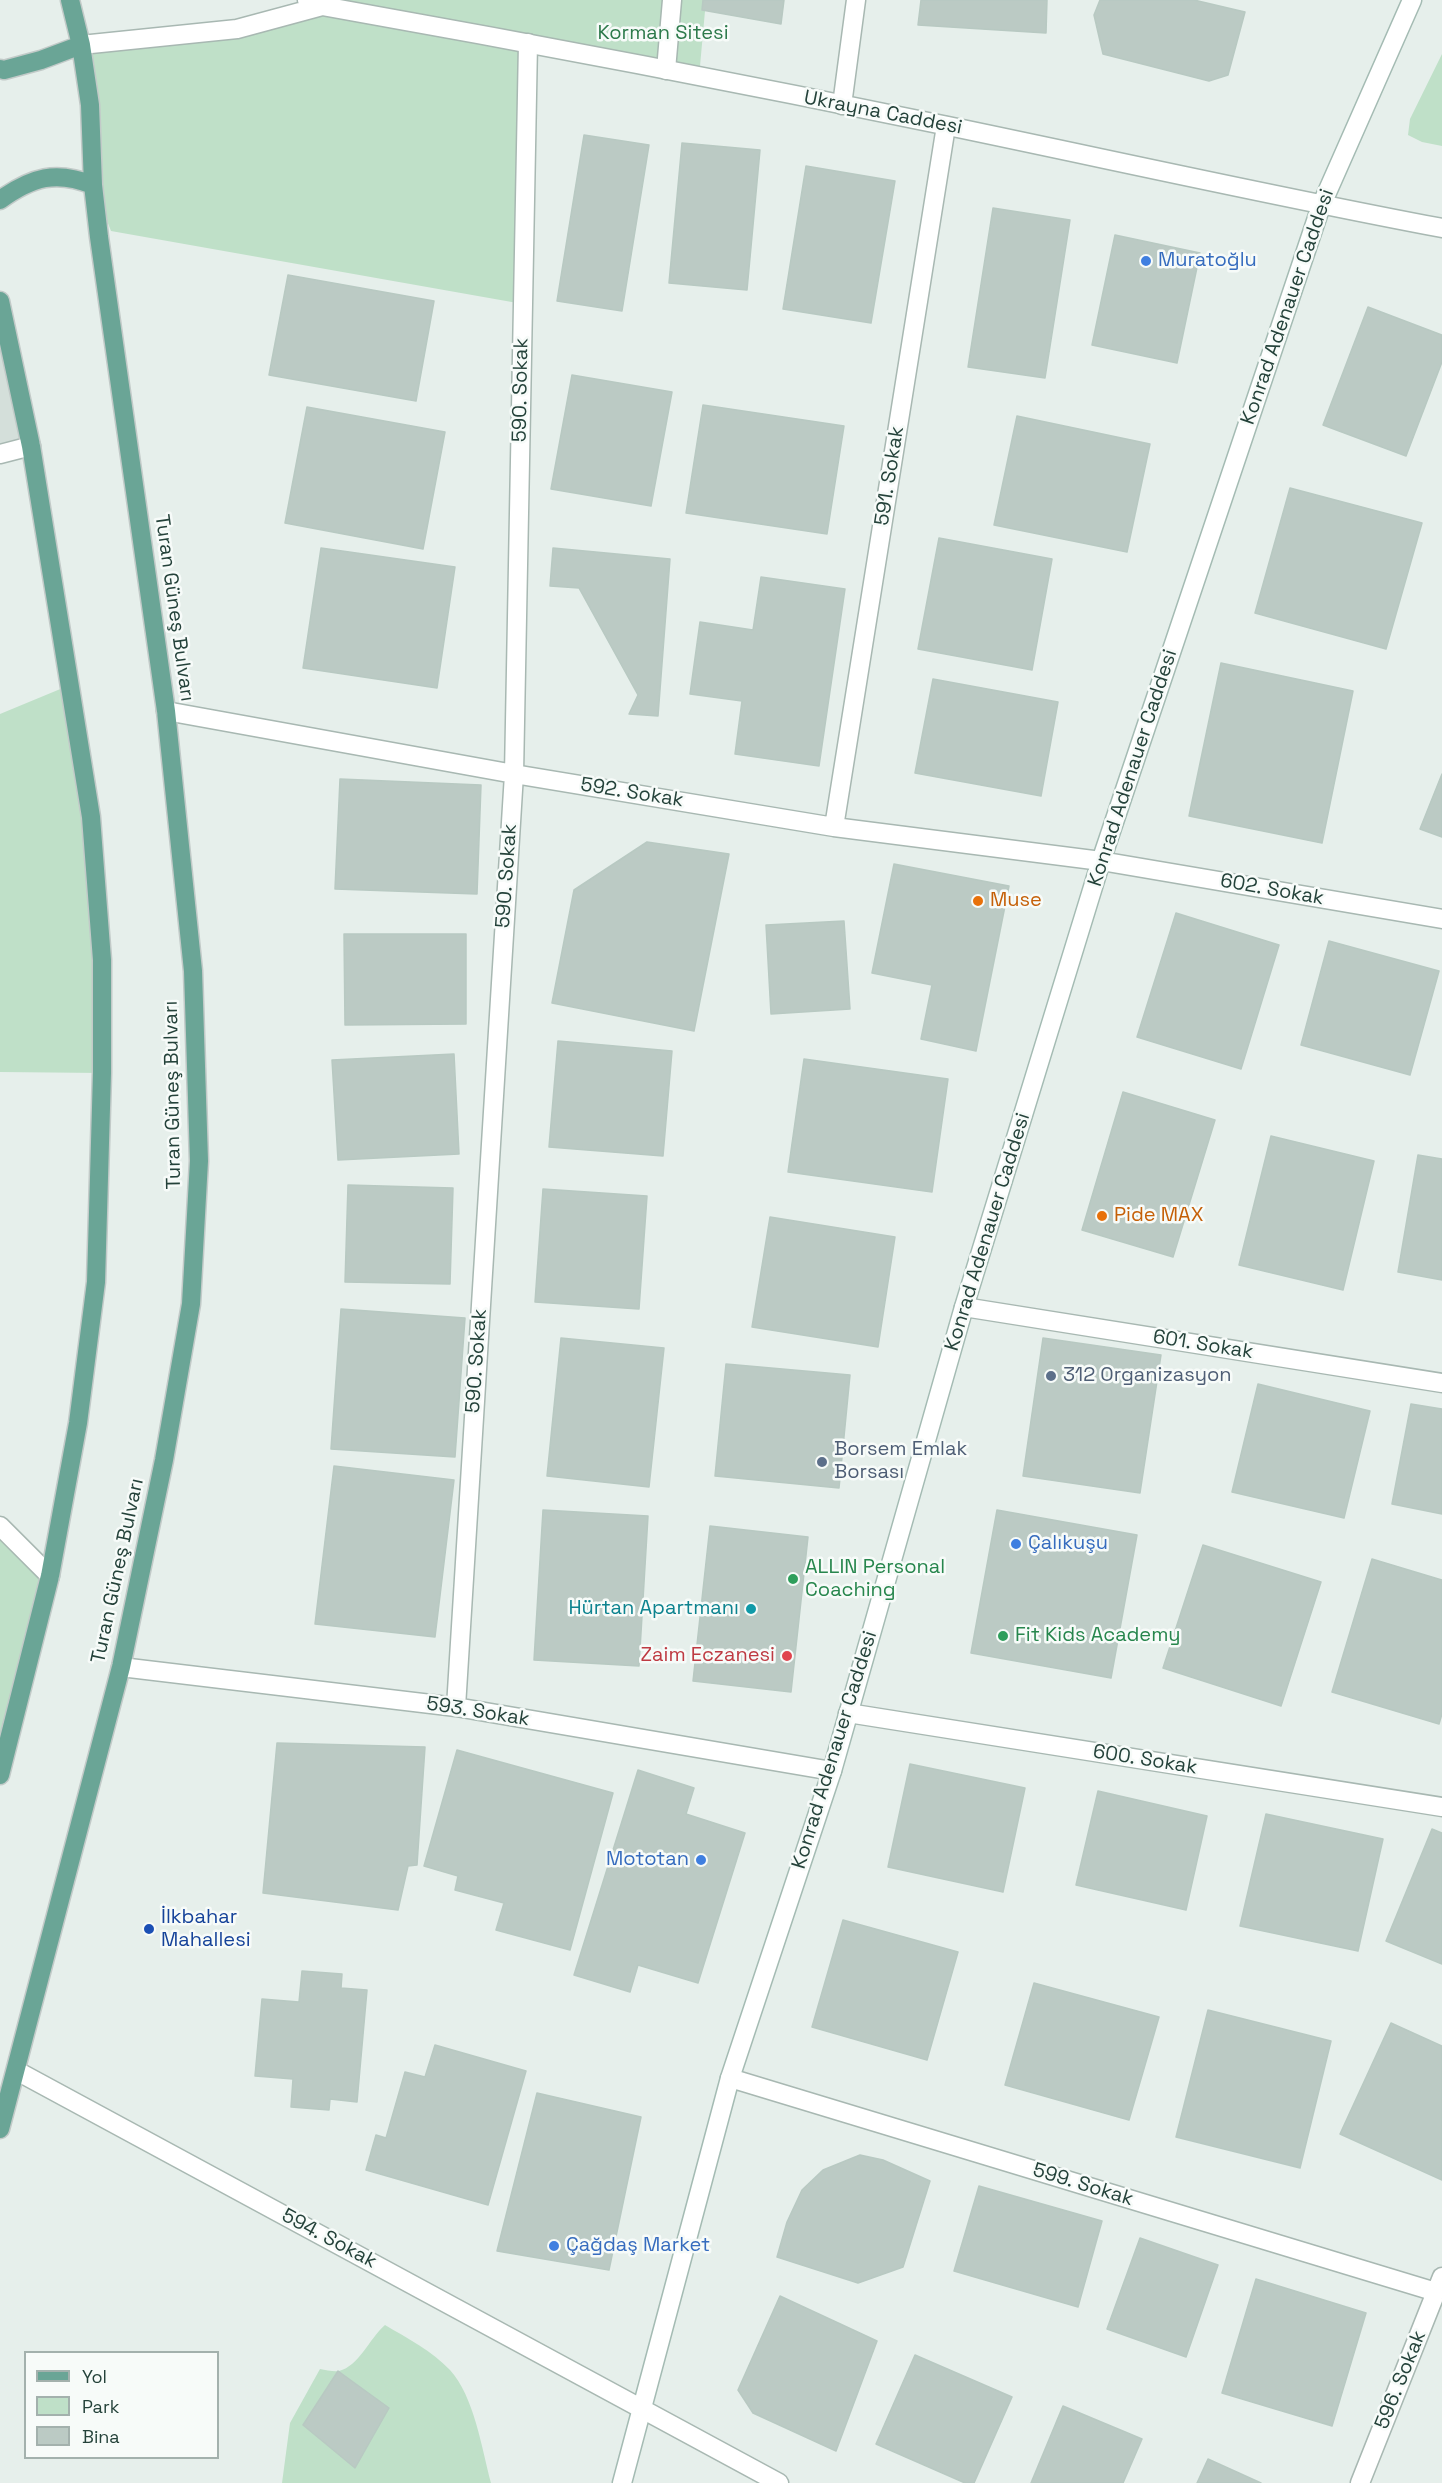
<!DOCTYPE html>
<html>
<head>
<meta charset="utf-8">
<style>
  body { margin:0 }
  #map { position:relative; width:1442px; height:2483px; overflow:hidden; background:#e6efeb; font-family:"Space Grotesk",sans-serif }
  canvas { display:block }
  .legend { position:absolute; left:24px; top:2351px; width:195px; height:108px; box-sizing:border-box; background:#f7fbf9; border:2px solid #a3b1ad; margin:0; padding:8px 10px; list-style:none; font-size:18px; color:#24423a }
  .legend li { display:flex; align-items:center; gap:12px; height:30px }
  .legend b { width:30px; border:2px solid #a3b1ad }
</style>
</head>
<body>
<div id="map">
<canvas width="1442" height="2483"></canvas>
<ul class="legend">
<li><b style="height:8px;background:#6aa596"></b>Yol</li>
<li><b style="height:16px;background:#bfe0c8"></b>Park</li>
<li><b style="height:16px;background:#bbcac4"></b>Bina</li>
</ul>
</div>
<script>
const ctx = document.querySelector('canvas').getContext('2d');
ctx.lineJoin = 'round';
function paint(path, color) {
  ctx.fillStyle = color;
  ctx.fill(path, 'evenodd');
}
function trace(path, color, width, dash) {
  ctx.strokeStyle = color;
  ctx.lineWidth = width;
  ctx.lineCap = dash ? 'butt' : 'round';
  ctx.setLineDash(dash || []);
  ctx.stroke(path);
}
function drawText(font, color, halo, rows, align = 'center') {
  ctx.font = font + ' "Space Grotesk",sans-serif';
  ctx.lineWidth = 5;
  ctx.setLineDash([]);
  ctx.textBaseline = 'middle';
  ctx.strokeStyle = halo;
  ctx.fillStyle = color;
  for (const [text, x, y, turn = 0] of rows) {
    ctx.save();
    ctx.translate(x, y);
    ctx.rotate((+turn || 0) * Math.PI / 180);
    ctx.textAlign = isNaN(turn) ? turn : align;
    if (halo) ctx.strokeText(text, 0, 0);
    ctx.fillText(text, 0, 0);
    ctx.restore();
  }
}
paint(new Path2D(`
  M0 301 31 446 0 454Z`), '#d4dfda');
paint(new Path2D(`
  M307 0H706L699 77 529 43 523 304 111 231 93 185 81 45 237 29Z
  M1442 54V146L1422 142 1408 135 1410 119Z
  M70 685 91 817 102 1073 0 1072V714Z
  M0 1526 50 1576 0 1747Z
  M385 2325C407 2338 432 2351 450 2370 474 2396 482 2449 491 2483H282L290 2423 320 2369C326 2370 334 2372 339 2371 359 2366 369 2339 385 2325Z`), '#bfe0c8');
const building = new Path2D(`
  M703 0H784L781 24 702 10Z
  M921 0H1047L1046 33 918 25Z
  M1100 0H1194L1245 12 1228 75 1209 81 1103 54 1094 15Z
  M584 135 649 145 622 311 557 301Z
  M682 143 760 150 747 290 669 283Z
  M806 166 895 181 871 323 783 309Z
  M993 208 1070 220 1045 378 968 367Z
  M1115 235 1200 253 1177 363 1092 345Z
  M288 275 434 301 416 401 269 375Z
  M1368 307 1442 335V362L1406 456 1323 425Z
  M572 375 672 392 651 506 551 489Z
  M703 405 844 426 827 534 686 513Z
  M307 407 445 432 423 549 285 523Z
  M1017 416 1150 444 1127 552 994 525Z
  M1290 488 1422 523 1386 649 1255 613Z
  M939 538 1052 559 1032 670 918 649Z
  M321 548 455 567 437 688 303 668Z
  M553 548 670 559 658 716 629 714 638 695 579 588 550 586Z
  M761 577 845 589 819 766 735 754 742 701 690 694 700 622 753 630Z
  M1221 663 1353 691 1322 843 1189 816Z
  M933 679 1058 702 1041 796 915 773Z
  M1442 774V837L1420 829Z
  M340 779 481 785 477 894 335 889Z
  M647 842 729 854 694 1031 552 1003 574 890Z
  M894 864 1009 886 976 1051 921 1039 932 985 872 973Z
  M1176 913 1279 945 1241 1069 1137 1037Z
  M844 921 850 1009 771 1014 766 925Z
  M344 934H466V1024L345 1025Z
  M1329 941 1439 971 1410 1075 1301 1045Z
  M558 1041 672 1051 663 1156 549 1147Z
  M454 1054 459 1154 338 1160 332 1060Z
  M804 1059 948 1079 932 1192 788 1172Z
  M1123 1092 1215 1120 1173 1257 1082 1230Z
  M1271 1136 1374 1161 1343 1290 1239 1265Z
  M1418 1155 1442 1159V1280L1398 1272Z
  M348 1185 453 1188 450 1284 345 1282Z
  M543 1189 647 1196 639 1309 535 1302Z
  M770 1217 895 1237 878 1347 752 1327Z
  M341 1309 465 1318 455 1457 331 1449Z
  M561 1338 664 1348 649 1487 547 1476Z
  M1043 1338 1161 1355 1140 1493 1023 1476Z
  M726 1364 850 1375 839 1488 715 1476Z
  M1258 1384 1370 1411 1344 1518 1232 1492Z
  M1411 1404 1442 1409V1514L1392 1504Z
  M334 1466 454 1480 435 1637 315 1624Z
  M543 1510 648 1516 639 1666 534 1660Z
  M997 1510 1137 1535 1111 1678 971 1653Z
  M710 1526 808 1537 791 1692 693 1681Z
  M1203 1545 1321 1582 1281 1706 1163 1668Z
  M1372 1559 1442 1580V1714L1439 1724 1332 1692Z
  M277 1743 425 1747 417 1865 408 1866 398 1910 263 1893Z
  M457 1750 613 1793 570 1950 496 1930 504 1903 455 1890 458 1876 424 1866Z
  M910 1764 1025 1788 1003 1892 888 1867Z
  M638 1770 694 1788 686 1814 745 1833 698 1983 638 1965 630 1992 574 1975Z
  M1098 1791 1207 1816 1186 1910 1076 1885Z
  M1266 1814 1383 1839 1358 1951 1240 1926Z
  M1432 1829 1442 1833V1964L1386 1941Z
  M843 1920 958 1952 927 2060 812 2027Z
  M302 1971 342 1974 341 1988 367 1990 357 2102 330 2099 329 2110 291 2107 293 2079 255 2076 262 1999 299 2002Z
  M1034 1983 1159 2017 1129 2120 1005 2085Z
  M1208 2010 1331 2041 1300 2168 1176 2137Z
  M1391 2023 1442 2046V2180L1340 2134Z
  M435 2045 526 2071 488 2205 366 2170 376 2135 386 2138 405 2072 425 2077Z
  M537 2093 641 2117 609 2270 497 2251Z
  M860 2155 883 2160 930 2181 903 2267 858 2283 777 2257 787 2222 802 2190 823 2170Z
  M979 2186 1102 2221 1078 2307 954 2271Z
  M1140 2238 1218 2265 1186 2357 1107 2329Z
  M1256 2279 1366 2313 1332 2426 1222 2393Z
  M780 2296 877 2341 836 2451 753 2413 738 2390Z
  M915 2355 1012 2397 974 2483H965L876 2444Z
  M338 2371 389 2408 355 2468 303 2425Z
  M1063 2406 1142 2439 1123 2483H1031Z
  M1208 2459 1261 2483H1197Z`);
paint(building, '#bbcac4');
trace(building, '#b8c9c2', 1.5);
const service = new Path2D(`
  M666 70 672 0`);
const minor = new Path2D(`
  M842 105 856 0
  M0 454 31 446
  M166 711 514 774 834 827 1101 861 1442 919
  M834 827 946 126
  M964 1307 1442 1383
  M0 1526 50 1576
  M121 1667 456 1707 832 1771
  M456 1707 514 774 528 43
  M848 1713 1442 1807
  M17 2071 779 2483
  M730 2078 1436 2292
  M1360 2483 1442 2277`);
const tertiary = new Path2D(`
  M307 0 322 6C531 43 740 83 948 126 1112 160 1277 197 1442 228
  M81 45 237 29 322 6`);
const secondary = new Path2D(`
  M622 2483 730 2078 832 1771 964 1307 1101 861 1321 206 1412 0`);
const primary = new Path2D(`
  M0 69 4 70 41 60 81 45
  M0 200C32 177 56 170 93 185
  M0 301 31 446 91 817 102 960V1073L96 1282 78 1423 50 1576 0 1775
  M0 2129 121 1667 164 1460 191 1304 199 1161 193 971 166 711 99 237 93 185 90 105 81 45 70 0`);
trace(service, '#a8b8b2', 21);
trace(minor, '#a8b8b2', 21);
trace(tertiary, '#a8b8b2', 21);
trace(secondary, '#a4bbb3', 21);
trace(primary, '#c2cac8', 21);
trace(service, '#fff', 18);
trace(minor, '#fff', 18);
trace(tertiary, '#fff', 18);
trace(secondary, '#fff', 18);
trace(primary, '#6aa596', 18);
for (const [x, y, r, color] of [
  [1146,261,6,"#3f7fe0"],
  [978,901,6,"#e8710a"],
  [1102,1216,6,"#e8710a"],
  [1051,1376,6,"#5c6f8a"],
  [822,1462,6,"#5c6f8a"],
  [1016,1544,6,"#3f7fe0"],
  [793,1579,6,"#2e9e5b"],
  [751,1609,6,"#0f9aa8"],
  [1003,1636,6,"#2e9e5b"],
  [787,1656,6,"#e0444e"],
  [701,1860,6,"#3f7fe0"],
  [149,1929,6,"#1a4fb4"],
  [554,2246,6,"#3f7fe0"]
]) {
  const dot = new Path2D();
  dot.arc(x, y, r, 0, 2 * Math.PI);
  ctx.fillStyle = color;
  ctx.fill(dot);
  trace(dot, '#f7fbf9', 2);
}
drawText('20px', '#2d7a4b', '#f7fbf9', [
  ["Korman Sitesi",663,34]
]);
drawText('20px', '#24423a', '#f7fbf9', [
  ["Ukrayna Caddesi",883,113,11],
  ["Konrad Adenauer Caddesi",1288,307,-71],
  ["590. Sokak",521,390,-89],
  ["591. Sokak",890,476,-81],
  ["Turan Güneş Bulvarı",174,608,82],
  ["Konrad Adenauer Caddesi",1133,768,-72],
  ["592. Sokak",632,793,9],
  ["590. Sokak",507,876,-86],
  ["602. Sokak",1272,890,10],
  ["Turan Güneş Bulvarı",173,1095,-91],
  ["Konrad Adenauer Caddesi",988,1232,-73],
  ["601. Sokak",1203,1345,9],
  ["590. Sokak",477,1361,-86],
  ["Turan Güneş Bulvarı",118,1571,-78],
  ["593. Sokak",478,1712,9],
  ["Konrad Adenauer Caddesi",835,1750,-73],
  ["600. Sokak",1145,1760,9],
  ["599. Sokak",1083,2185,17],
  ["594. Sokak",329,2239,28],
  ["596. Sokak",1401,2380,-68]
]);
drawText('20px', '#366cbe', '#f7fbf9', [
  ["Muratoğlu",1158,261],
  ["Çalıkuşu",1028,1544],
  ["Mototan",689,1860,"right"],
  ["Çağdaş Market",566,2246]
], 'left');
drawText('20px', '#c56008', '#f7fbf9', [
  ["Muse",990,901],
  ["Pide MAX",1114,1216]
], 'left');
drawText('20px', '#4e5e75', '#f7fbf9', [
  ["312 Organizasyon",1063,1376],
  ["Borsem Emlak",834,1450],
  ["Borsası",834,1473]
], 'left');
drawText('20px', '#27864d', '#f7fbf9', [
  ["ALLIN Personal",805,1568],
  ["Coaching",805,1591],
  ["Fit Kids Academy",1015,1636]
], 'left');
drawText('20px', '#0d838f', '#f7fbf9', [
  ["Hürtan Apartmanı",739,1609]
], 'right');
drawText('20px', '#be3a42', '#f7fbf9', [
  ["Zaim Eczanesi",775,1656]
], 'right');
drawText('20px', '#164399', '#f7fbf9', [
  ["İlkbahar",161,1918],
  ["Mahallesi",161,1941]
], 'left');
</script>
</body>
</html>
